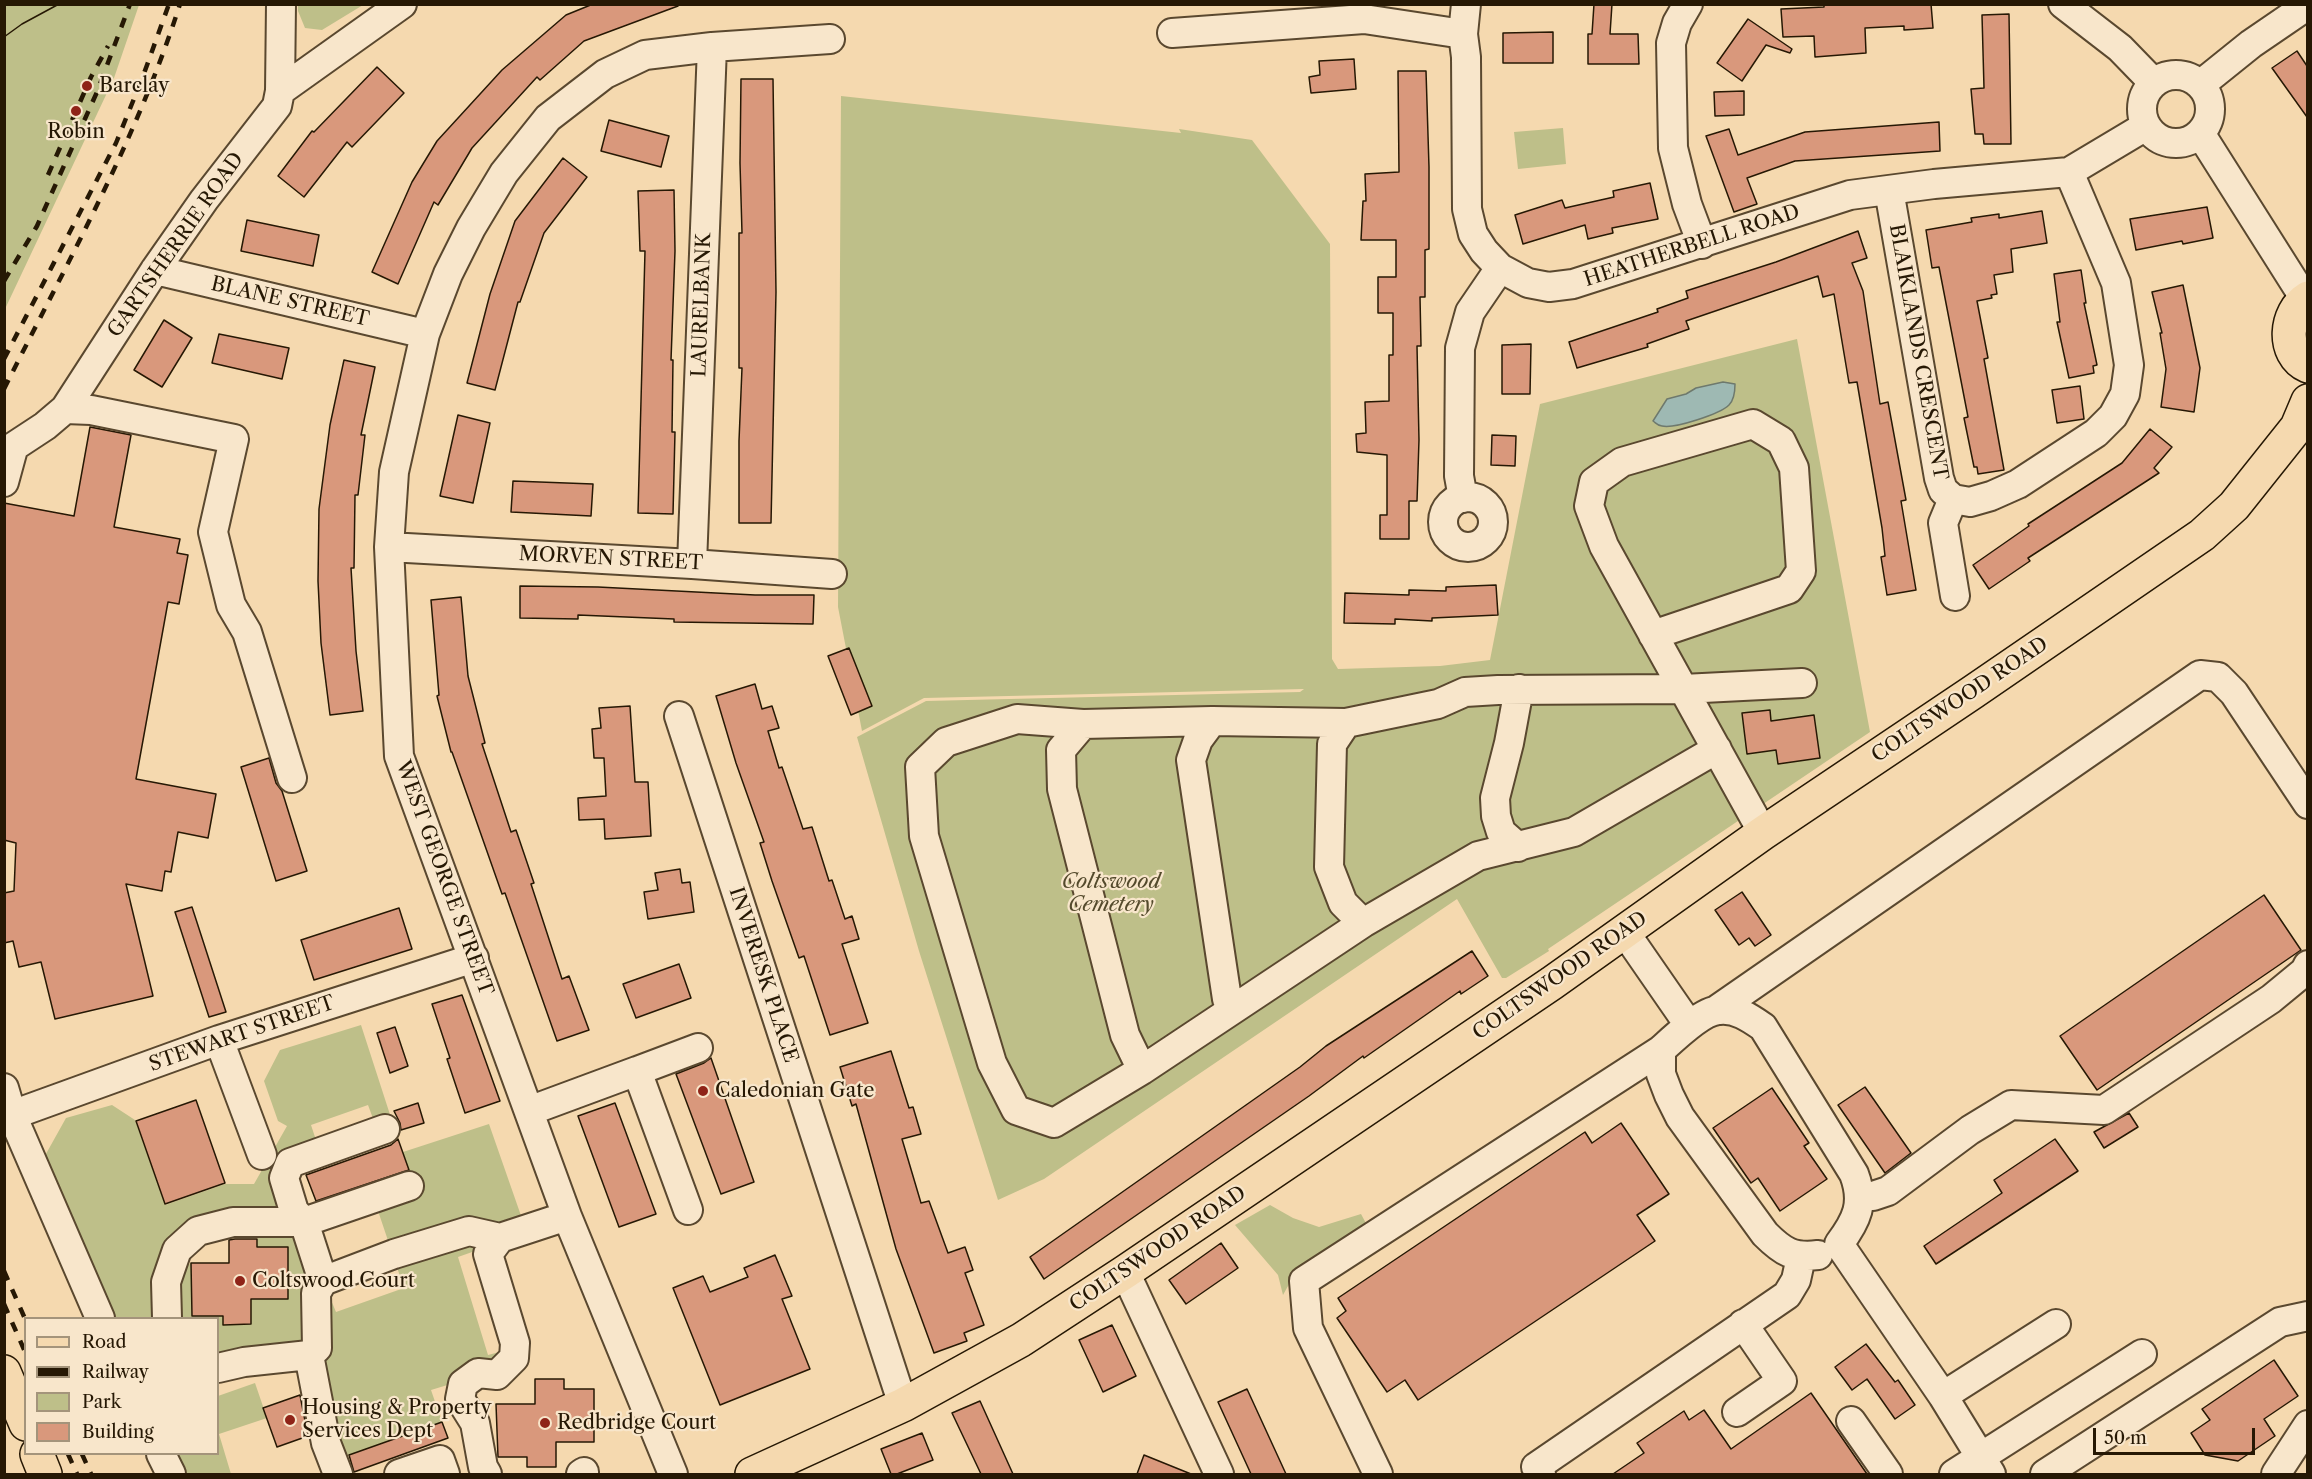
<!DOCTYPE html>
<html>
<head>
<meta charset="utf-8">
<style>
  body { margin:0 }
  #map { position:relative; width:2312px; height:1479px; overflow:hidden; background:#f5d9af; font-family:"Libre Caslon Text",serif }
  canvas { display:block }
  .frame { position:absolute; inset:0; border:6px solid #261804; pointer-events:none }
  .legend { position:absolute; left:24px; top:1317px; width:195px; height:138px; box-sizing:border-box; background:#f8e6cb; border:2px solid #a4947b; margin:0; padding:8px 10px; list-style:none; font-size:18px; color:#261804 }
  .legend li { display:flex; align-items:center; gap:12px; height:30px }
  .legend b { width:30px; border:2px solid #a4947b }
  .scale { position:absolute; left:2093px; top:1428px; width:162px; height:27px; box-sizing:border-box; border:3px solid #261804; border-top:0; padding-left:8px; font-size:18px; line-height:21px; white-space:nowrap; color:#261804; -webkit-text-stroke:4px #f8e6cb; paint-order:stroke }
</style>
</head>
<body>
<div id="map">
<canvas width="2312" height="1479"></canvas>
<div class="frame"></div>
<ul class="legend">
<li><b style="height:8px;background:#f5d9af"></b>Road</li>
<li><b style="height:8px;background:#261804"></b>Railway</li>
<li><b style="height:16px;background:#bebf89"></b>Park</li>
<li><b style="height:16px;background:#d9987c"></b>Building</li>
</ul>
<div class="scale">50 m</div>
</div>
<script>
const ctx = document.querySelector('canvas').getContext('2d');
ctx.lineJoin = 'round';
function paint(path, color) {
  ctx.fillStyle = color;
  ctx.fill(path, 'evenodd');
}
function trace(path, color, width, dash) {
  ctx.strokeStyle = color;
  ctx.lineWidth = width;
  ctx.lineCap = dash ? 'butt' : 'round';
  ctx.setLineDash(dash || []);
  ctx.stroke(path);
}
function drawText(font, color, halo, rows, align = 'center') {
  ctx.font = font + ' "Libre Caslon Text",serif';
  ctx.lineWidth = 4.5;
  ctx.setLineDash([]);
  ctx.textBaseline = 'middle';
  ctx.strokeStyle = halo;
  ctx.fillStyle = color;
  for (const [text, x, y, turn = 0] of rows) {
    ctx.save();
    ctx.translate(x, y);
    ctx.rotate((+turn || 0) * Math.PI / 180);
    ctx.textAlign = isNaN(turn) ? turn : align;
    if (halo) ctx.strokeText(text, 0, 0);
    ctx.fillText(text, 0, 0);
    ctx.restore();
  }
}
paint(new Path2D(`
  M5 4 139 5 114 78 5 309Z
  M298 5V4L363 5 322 30 305 28 298 11Z
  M841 96 1181 133 1179 129 1252 140 1330 244 1332 659 1338 669 1440 666 1490 660 1540 404 1797 339 1870 732 1548 949 1549 951 1506 978H1502L1457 899 1044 1179 998 1200 919 951 857 737 926 701 1300 692 1304 689 924 698 862 731 838 607Z
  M1563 128 1566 164 1518 169 1514 132Z
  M361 1025 394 1127 378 1132 368 1105 311 1125 320 1152 290 1163 323 1281 336 1312 404 1288 374 1199 414 1184 403 1152 489 1124 526 1230 469 1232 475 1251 458 1257 488 1355 515 1348 454 1383 431 1390 442 1422 341 1458 309 1355 218 1368V1318H100L37 1170 66 1118 112 1105 135 1120 165 1205 225 1184H254L287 1126 278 1121 264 1081 280 1050ZM259 1222 257 1247H288V1299H251V1324L224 1325 223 1316H192L191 1263 167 1281 198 1231Z
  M1270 1205 1293 1218 1319 1227 1361 1214 1368 1227 1298 1268 1283 1295 1278 1275 1235 1225Z
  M255 1383 267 1418 219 1434 231 1474H171L161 1454H218V1396Z`), '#bebf89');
const water = new Path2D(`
  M1723 382 1735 384C1735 391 1734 400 1729 405 1720 414 1674 429 1662 426 1658 426 1656 423 1653 421L1667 399 1686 394 1696 388Z`);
paint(water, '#9eb9b3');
trace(water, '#6e796d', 1.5);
const building = new Path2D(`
  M593 4H678V6L584 41 540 80 537 77 472 148 438 205 434 202 398 284 372 272 412 182 437 141 502 70 566 15Z
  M1594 4H1612L1610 34H1638L1639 64H1588V34H1592Z
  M1824 4H1931L1933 28 1904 30V26L1865 28 1866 53 1815 57 1814 36 1783 37 1781 9 1824 7Z
  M2009 14 2011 144H1984L1983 134H1975L1971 89 1984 88 1982 15Z
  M1748 19 1792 49 1790 53 1766 45 1742 81 1717 63Z
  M1553 32V63H1503V33Z
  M2297 51 2307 66V117L2272 68Z
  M1354 59 1356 89 1311 93 1309 77 1320 75 1319 61Z
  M377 67 404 93 352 147 347 142 304 197 278 176 312 131 314 132Z
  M1398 71H1426L1429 167V249L1425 250V297H1420L1421 346H1417L1419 440 1417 501H1409V539H1380V515H1387V455L1357 452 1356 434 1366 433 1365 402 1389 401V355H1393V313H1378V277H1396V240H1361L1363 201H1366L1365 174 1399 172Z
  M741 79H773L776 292 771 523H739V441L742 368H739V233H742L740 163Z
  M1744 91V115L1715 116 1714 92Z
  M609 120 669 136 661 167 601 151Z
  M1939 122 1940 151 1795 161 1747 178 1757 204 1734 212 1706 136 1729 129 1738 155 1805 132Z
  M563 158 587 177 544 233 520 302H518L495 390 467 383 490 294 515 221Z
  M1650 183 1658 219 1612 228 1613 233 1588 239 1585 225 1523 244 1515 215 1562 200 1565 208 1614 197 1613 191Z
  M674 190 675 251 671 360H673L672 432H675L673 514 638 513 645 251H640L638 191Z
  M2207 207 2213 238 2183 244 2182 241 2136 250 2130 219Z
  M2042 211 2047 243 2011 249 2013 272 1994 275 1997 294 1991 295 1992 298 1977 301 1988 358 1984 359 2004 470 1978 474 1977 467H1974L1964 418 1968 417 1939 267 1932 268 1926 230 1972 222 1971 218 1999 214V218Z
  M247 220 319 235 313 266 241 251Z
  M1858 231 1867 258 1852 263 1863 291 1880 404 1888 402 1906 500 1901 501 1916 590 1887 595 1881 557 1885 556 1882 528 1857 382 1849 383 1834 294 1823 297 1818 276 1686 321 1689 329 1647 344 1648 347 1577 368 1569 342 1658 312 1657 309 1688 298 1686 291 1776 262Z
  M2081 270 2086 303H2084L2097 365 2093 366 2094 373 2069 378 2057 322H2060L2054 274Z
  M2183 285 2200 368 2194 412 2161 407 2166 369 2160 333H2162L2152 292Z
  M164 320 192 338 162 387 134 370Z
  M219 334 289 348 282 379 212 363Z
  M1531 344 1530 394H1502V345Z
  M344 360 375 367 361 435H365L358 495H355L354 568H351L356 651 363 711 330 715 321 643 318 581 319 509 330 425Z
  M2080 386 2084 419 2057 423 2052 390Z
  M458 415 490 423 473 503 440 496Z
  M90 427 131 435 114 527 180 539 177 553 188 555 179 604 168 602 136 779 216 794 208 838 178 832 171 872 165 871 162 891 126 884 153 996 55 1019 41 962 19 967 13 941 4 943V893L14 891 16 843 4 840V503L74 516Z
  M2150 429 2172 447 2154 468 2159 473 2028 558 2030 561 1989 589 1973 565 2029 526 2028 524 2122 463Z
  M1492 435 1516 436 1515 466 1491 465Z
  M513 481 593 484 591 516 511 512Z
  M1496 585 1498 615 1432 618V621L1395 619V624L1344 623 1345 593 1409 595V590L1446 591V587Z
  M520 586 598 587 755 595H814L813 624 674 622V619L578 615V619L520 618Z
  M461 597 468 676 485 743 482 744 511 832 516 830 534 883 531 884 562 979 569 976 589 1030 557 1041 505 893 502 894 452 752H451L437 696 439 695 431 600Z
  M849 648 872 706 851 715 828 656Z
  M755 684 762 709 772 706 779 728 768 731 779 768 782 767 803 829 812 827 829 881 832 880 845 919 852 916 859 939 842 944 868 1023 830 1035 804 956 799 958 772 881 760 843 764 842 736 763 716 696Z
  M630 706 635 782H648L651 836 605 839 604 819 579 820 578 798 606 796 604 758H594L592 729 601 728 599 708Z
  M1770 710 1771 721 1814 715 1820 758 1778 764 1776 750 1747 754 1742 713Z
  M269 758 276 783 282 791 307 871 276 881 241 767Z
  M680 869 682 883 690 882 694 912 648 919 644 892 658 890 655 873Z
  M1742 892 1771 935 1755 946 1749 938 1739 945 1715 910Z
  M2264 895 2301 950 2097 1090 2060 1036Z
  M192 907 226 1012 209 1017 175 912Z
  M399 908 412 949 314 980 301 940Z
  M1472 951 1488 976 1461 994 1460 991 1364 1058 1363 1056 1309 1096 1044 1279 1030 1257 1300 1067 1326 1046Z
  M679 964 691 998 636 1018 623 984Z
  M462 995 500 1101 465 1113 447 1059 450 1058 432 1004Z
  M395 1027 408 1066 390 1073 377 1033Z
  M891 1051 909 1108 913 1107 921 1134 902 1139 921 1203 929 1201 948 1253 965 1247 973 1270 965 1273 984 1325 964 1333 967 1341 934 1353 896 1249 856 1104 852 1106 840 1067Z
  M711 1058 754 1182 721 1194 676 1074 704 1063Z
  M1865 1087 1911 1153 1885 1173 1838 1105Z
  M1772 1088 1809 1143 1804 1146 1827 1179 1780 1211 1758 1178 1751 1183 1713 1128Z
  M196 1100 225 1183 165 1204 136 1121Z
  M418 1103 424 1123 401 1130 400 1123 394 1111Z
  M615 1103 656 1214 619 1227 578 1116Z
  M2129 1113 2138 1127 2104 1148 2094 1132Z
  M1621 1123 1669 1194 1637 1215 1655 1241 1418 1400 1405 1380 1387 1392 1337 1318 1346 1311 1338 1298 1585 1132 1592 1143Z
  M398 1139 409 1170 316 1201 306 1175 391 1145Z
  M2055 1139 2078 1171 1936 1264 1924 1246 2002 1193 1994 1180Z
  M235 1239H257V1247H288V1299H251V1324L223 1325V1316H192L191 1263H229V1240Z
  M1221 1243 1238 1268 1186 1304 1169 1280Z
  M775 1255 792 1296 782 1299 810 1369 720 1405 673 1288 703 1276 710 1292 748 1277 744 1268Z
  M1112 1325 1136 1376 1103 1392 1079 1340Z
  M1866 1344 1895 1382 1898 1380 1915 1405 1895 1419 1867 1379 1852 1390 1835 1367Z
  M2274 1360 2298 1396 2264 1419 2275 1436 2238 1461 2205 1455 2191 1433 2210 1420 2202 1409Z
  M535 1379H564V1389H594V1442H556V1467H527V1457H498L496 1404H535Z
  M1247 1389 1286 1474H1251L1218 1402Z
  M1811 1393 1867 1474H1613L1644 1453 1637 1443 1684 1411 1689 1420 1704 1410 1731 1449Z
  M300 1395 308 1436 277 1447 263 1408Z
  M980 1401 1013 1474H981L952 1413Z
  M442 1422 448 1438 354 1472 349 1455Z
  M922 1433 933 1460 897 1474H891L881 1449Z
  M1144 1455 1191 1474H1137Z`);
paint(building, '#d9987c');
trace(building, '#261804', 1.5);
const minor = new Path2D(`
  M1466 4 1463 34 1466 57 1467 209 1473 234 1484 251 1500 268 1528 283 1549 287 1573 284 1850 195 1934 184 2069 172 2146 126
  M1688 4 1677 23 1671 43 1673 148 1687 204 1702 244
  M2063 4 2120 48 2153 82
  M1172 33 1364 19 1463 34
  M2142 109a34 34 0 1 1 68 0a34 34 0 1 1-68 0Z
  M2200 85 2251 44 2308 5
  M280 91 402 4
  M2200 133 2305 299
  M1889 190 1939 478 1943 490 1953 499 1970 502 1991 496 2018 484 2096 433 2113 416 2125 394 2129 365 2116 283 2069 172
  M155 270 425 334
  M65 409 91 410 234 439 213 532 231 605 247 632 292 778
  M4 453 45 426 65 409 155 270 204 200 277 106 280 91 281 4
  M4 482 13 449
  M1443 522a25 25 0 1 1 50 0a25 25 0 1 1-50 0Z
  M1463 498 1459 476 1460 348 1470 312 1500 268
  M1953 499 1943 523 1955 596
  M389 547 692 564 832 574
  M692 564 712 47
  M1653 635 1789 589 1801 571 1794 468 1781 441 1753 424 1622 462 1594 482 1589 506 1604 546 1763 833
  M679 716 903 1405
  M1212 721 1198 740 1191 760 1227 999 1233 1009
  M1346 723 1212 721 1083 724 1061 750 1062 789 1125 1035 1142 1070 1363 923
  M1083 724 1017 719 946 742 920 767 924 836 992 1063 1016 1110 1054 1123 1142 1070
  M1717 749 1574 832 1478 856 1363 923 1343 903 1329 867 1332 744 1346 723 1438 704 1465 692 1498 690 1683 689 1802 683
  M1518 847 1501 832 1496 816 1495 798 1509 743 1519 689
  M1624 931 1689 1025
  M1718 1009 2200 675 2218 677 2234 693 2308 804
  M219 1040 262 1155
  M1661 1050V1074L1669 1095 1680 1117 1765 1234C1783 1252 1793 1258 1818 1255
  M637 1071 698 1048
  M4 1088 12 1115 100 1318
  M529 1111 637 1071 688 1210
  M12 1115 219 1040 474 958
  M1860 1195 1873 1196 1888 1191 1970 1130 2011 1105 2104 1110 2271 999 2305 971 2308 965
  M1125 1272 1219 1474
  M323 1281 304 1222 294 1211 284 1178 290 1163 385 1129
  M167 1318 166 1282 177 1250 198 1231 233 1222H304L409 1186
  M309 1355 326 1443 338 1474
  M218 1368 244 1362 309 1355 317 1348 316 1293 323 1281 394 1254 469 1231 500 1238 567 1216
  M1943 1396 2056 1324
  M1737 1412 1782 1381 1743 1324
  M1851 1421 1888 1474
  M161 1454 171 1474
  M399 1474 440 1460 445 1474
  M487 1474 483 1467 475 1423 460 1399 463 1384 478 1373 497 1375 514 1358 515 1343 488 1254 500 1238
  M581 1474 584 1472
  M673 1474 567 1216 399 756 389 547 394 472 425 334 448 274 471 228 504 173 548 118 605 74 645 55 712 47 830 39
  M1378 1474 1308 1328 1304 1281 1661 1050C1673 1039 1702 1011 1719 1010 1736 1008 1750 1018 1763 1027L1854 1174C1865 1203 1857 1220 1839 1244L1943 1396 1991 1474
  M1541 1474 1536 1467 1787 1295 1796 1280 1801 1257
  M1954 1474 2142 1354
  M2045 1474 2280 1322 2308 1316
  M2276 1474 2308 1425`);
const major = new Path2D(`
  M2308 298C2285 312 2281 354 2308 366
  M4 1372 26 1424
  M37 1454 45 1474
  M752 1474 903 1405 1021 1340 1125 1272 1552 983 1763 833 1973 692 2202 535 2234 506 2297 427 2308 401`);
trace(minor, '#5a482f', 32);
trace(major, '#261804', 36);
trace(minor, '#f8e6cb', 28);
trace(major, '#f5d9af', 33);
trace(new Path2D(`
  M4 37 22 24 59 4`), '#261804', 1.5);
trace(new Path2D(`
  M48 175 91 77 108 46
  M4 281 37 226 97 92 130 4
  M4 359 116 143 142 79 169 4
  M4 389C67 263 137 139 180 4
  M4 1271 26 1321
  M4 1304 26 1354
  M68 1454 77 1474
  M82 1454 91 1474`), '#261804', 4.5, [10, 10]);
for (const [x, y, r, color] of [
  [87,86,6,"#8f2418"],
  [76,111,6,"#8f2418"],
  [703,1091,6,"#8f2418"],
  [240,1281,6,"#8f2418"],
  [290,1420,6,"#8f2418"],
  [545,1423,6,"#8f2418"]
]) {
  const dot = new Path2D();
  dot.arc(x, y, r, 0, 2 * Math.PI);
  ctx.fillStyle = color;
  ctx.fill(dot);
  trace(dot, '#f8e6cb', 2);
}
drawText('20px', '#261804', '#f8e6cb', [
  ["Barclay",99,86],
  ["Robin",76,132,"center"],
  ["Caledonian Gate",715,1091],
  ["Coltswood Court",252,1281],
  ["Housing & Property",302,1408],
  ["Services Dept",302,1431],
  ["Redbridge Court",557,1423]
], 'left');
drawText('20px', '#261804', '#f8e6cb', [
  ["GARTSHERRIE ROAD",176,245,-55],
  ["HEATHERBELL ROAD",1692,246,-18],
  ["BLANE STREET",290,302,13],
  ["LAURELBANK",702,305,-88],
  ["BLAIKLANDS CRESCENT",1918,352,80],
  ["MORVEN STREET",611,559,3],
  ["COLTSWOOD ROAD",1960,700,-34],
  ["WEST GEORGE STREET",444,878,70],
  ["INVERESK PLACE",763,975,72],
  ["COLTSWOOD ROAD",1560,976,-35],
  ["STEWART STREET",242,1034,-19],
  ["COLTSWOOD ROAD",1158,1249,-34]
]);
drawText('italic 20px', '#544a2c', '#f8e6cb', [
  ["Coltswood",1111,882],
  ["Cemetery",1111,905]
]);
</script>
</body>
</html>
